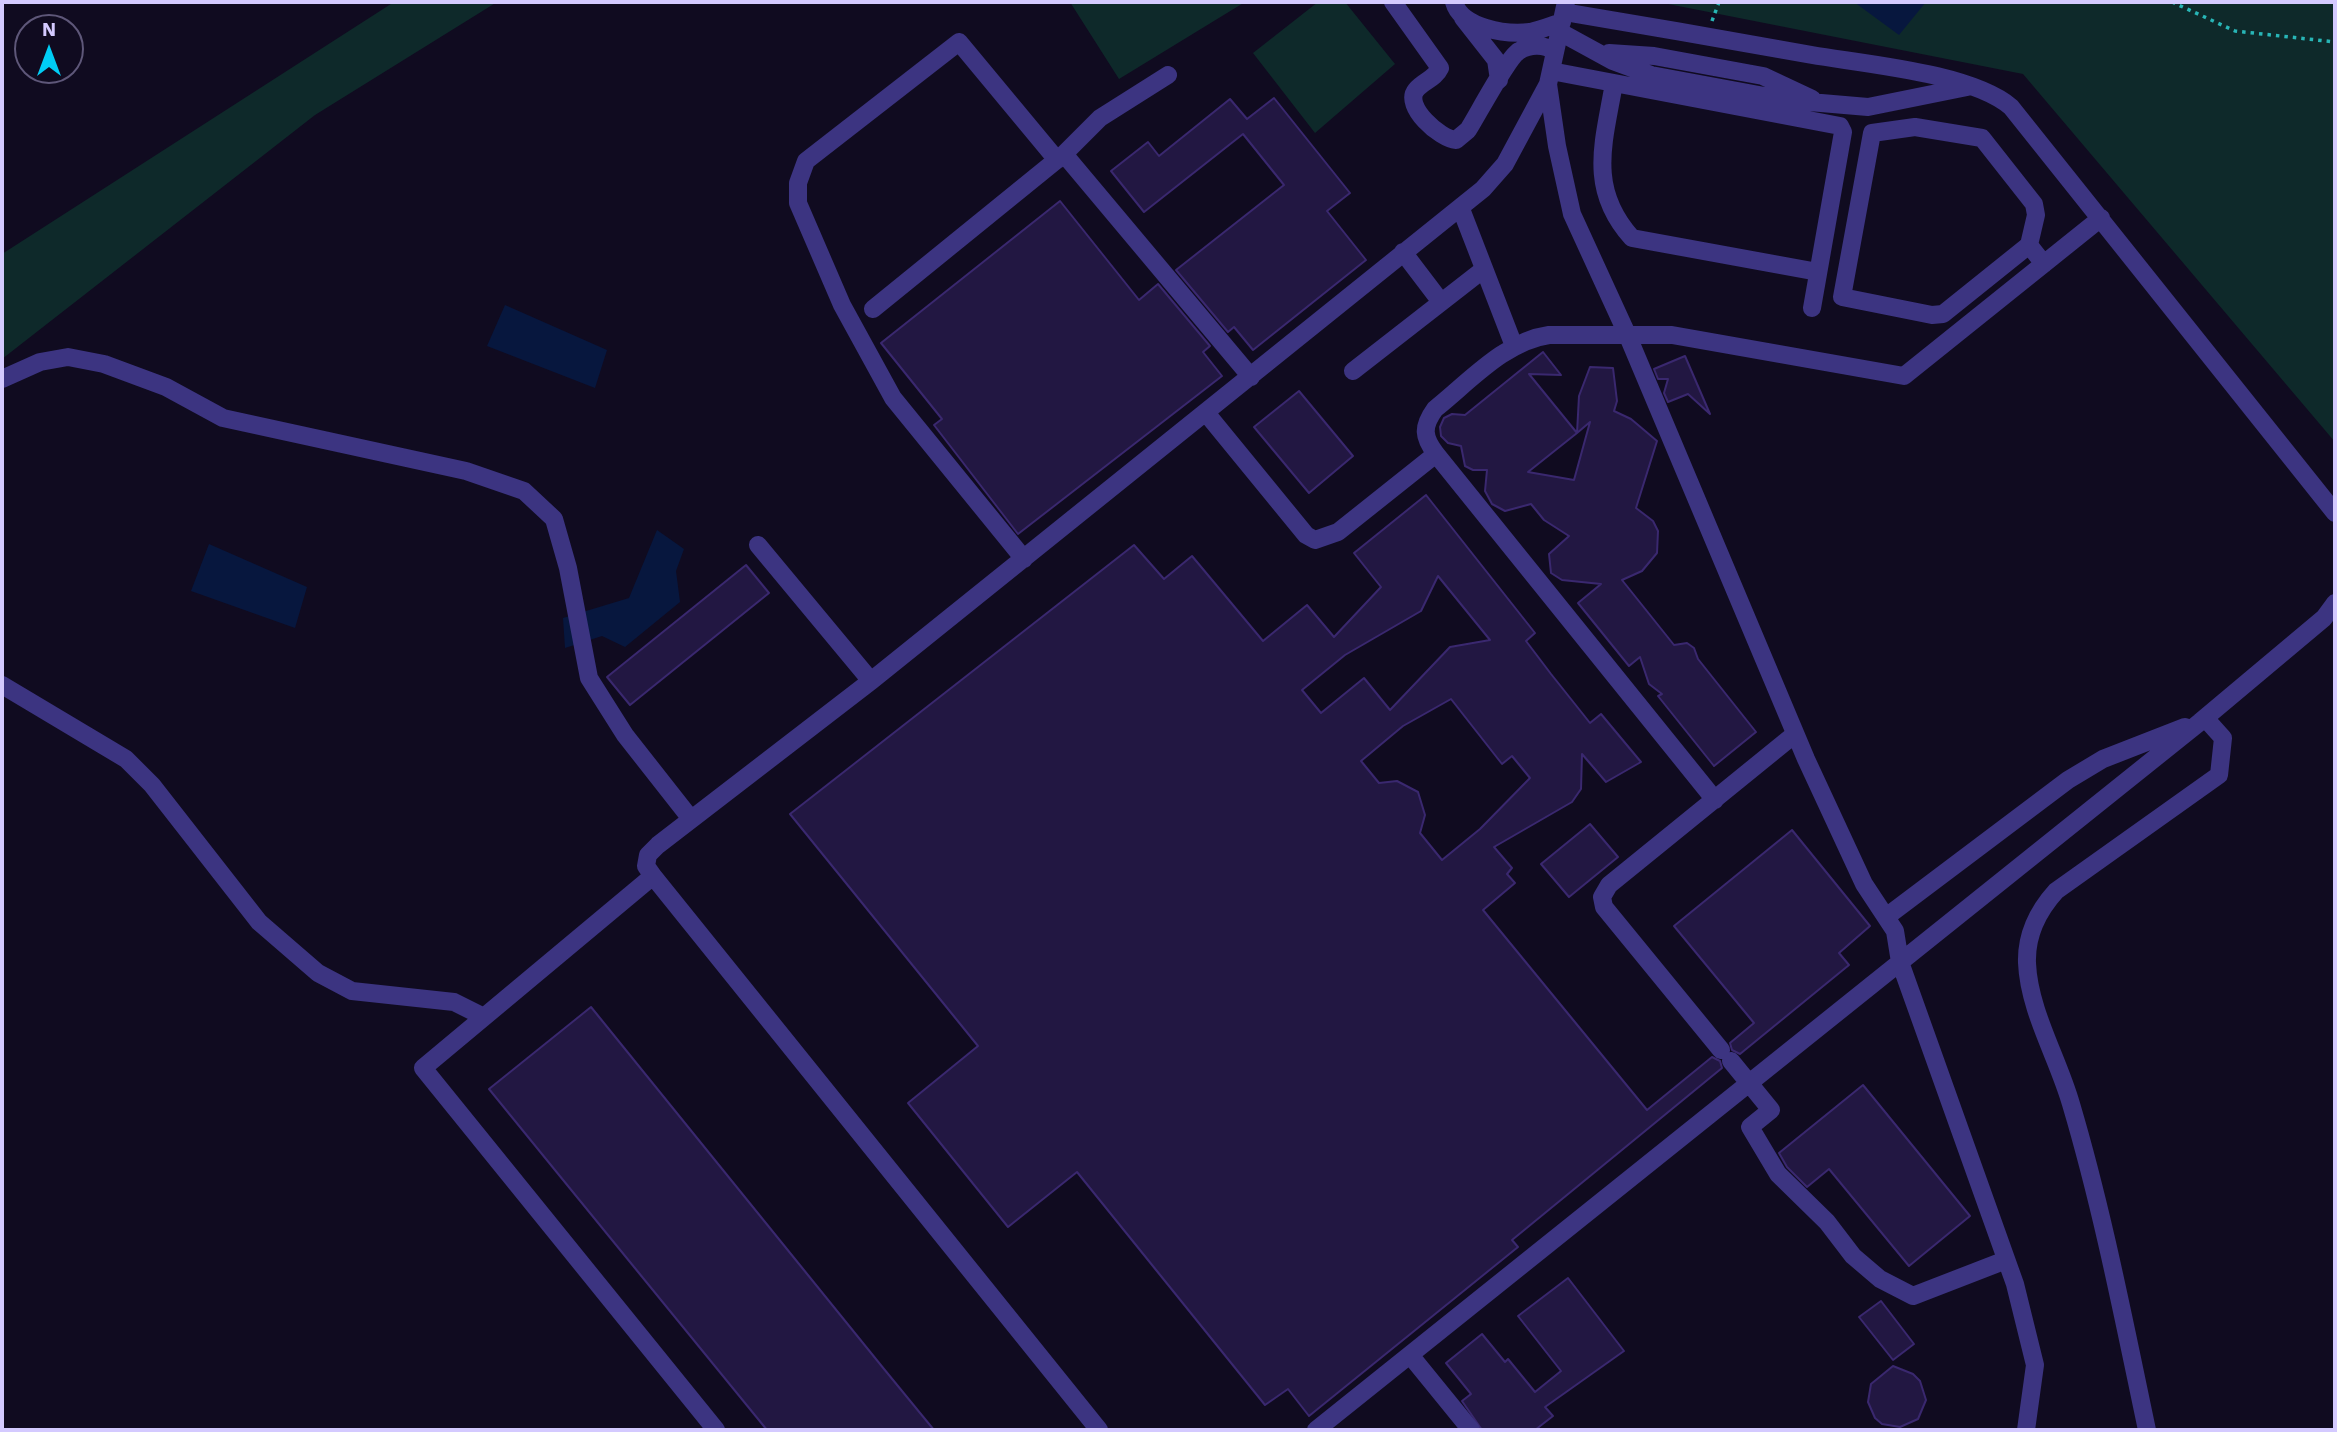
<!DOCTYPE html>
<html>
<head>
<meta charset="utf-8">
<style>
  body { margin:0 }
  #map { position:relative; width:2337px; height:1432px; overflow:hidden; background:#100b20; font-family:"Work Sans",sans-serif }
  canvas { display:block }
  .frame { position:absolute; inset:0; border:4px solid #d4caff; pointer-events:none }
  .north { position:absolute; left:14px; top:14px; width:70px; height:70px; box-sizing:border-box; background:#100b20; border:2px solid #5e5779; border-radius:50%; rotate:0deg; font-size:19px; font-weight:700; line-height:28px; text-align:center; color:#d4caff }
  .north::after { content:''; display:block; margin:auto; width:24px; height:32px; background:#00cdf5; clip-path:polygon(50% 0,100% 100%,50% 72%,0 100%) }
</style>
</head>
<body>
<div id="map">
<canvas width="2337" height="1432"></canvas>
<div class="frame"></div>
<div class="north">N</div>
</div>
<script>
const ctx = document.querySelector('canvas').getContext('2d');
ctx.lineJoin = 'round';
function paint(path, color) {
  ctx.fillStyle = color;
  ctx.fill(path, 'evenodd');
}
function trace(path, color, width, dash) {
  ctx.strokeStyle = color;
  ctx.lineWidth = width;
  ctx.lineCap = dash ? 'butt' : 'round';
  ctx.setLineDash(dash || []);
  ctx.stroke(path);
}
paint(new Path2D(`
  M394 2H497L315 115 2 359V254Z
  M1070 2H1245L1119 79Z
  M1318 2H1345L1395 64 1315 133 1253 53Z
  M1658 2H2335V442L2023 74Z`), '#0e292a');
paint(new Path2D(`
  M1854 2H1926L1899 35Z
  M505 305 607 350 595 388 487 346Z
  M657 530 684 549 676 571 680 602 625 647 602 636 565 648 563 618 629 598Z
  M209 544 307 587 295 628 191 591Z`), '#07173e');
const building = new Path2D(`
  M1274 98 1350 193 1327 211 1366 260 1253 350 1234 327 1228 332 1176 270 1284 185 1243 134 1144 212 1111 171 1148 142 1159 156 1230 99 1247 119Z
  M1060 201 1139 300 1158 284 1210 346 1203 352 1222 376 1018 534 934 425 942 419 881 343Z
  M1543 352 1561 375 1529 374 1577 433 1579 396 1590 367 1613 368 1617 401 1614 411 1631 419 1657 441 1636 508 1653 521 1658 531 1657 553 1642 571 1622 580 1674 645 1687 643 1694 648 1698 659 1756 732 1714 766 1658 696 1662 694 1649 684 1640 657 1629 666 1578 603 1601 584 1562 580 1551 573 1549 554 1569 536 1544 520 1531 504 1505 511 1492 504 1485 491 1487 470H1473L1465 466 1461 446 1448 443 1441 436 1440 427 1444 418 1452 414 1465 415ZM1590 422 1574 480 1528 472 1577 433Z
  M1685 356 1710 414 1688 394 1668 402 1664 393 1668 379H1658L1654 369Z
  M1299 391 1353 456 1309 493 1254 427Z
  M1426 495 1535 633 1526 641 1551 674 1590 723 1601 714 1641 762 1606 782 1582 754 1581 789 1572 802 1494 847 1512 868 1507 874 1515 883 1483 910 1647 1110 1712 1057 1720 1061 1722 1068 1512 1240 1518 1247 1309 1416 1288 1389 1265 1405 1077 1172 1008 1227 908 1103 978 1046 790 814 1134 545 1164 579 1192 556 1263 641 1307 605 1334 637 1381 587 1354 553ZM1438 576 1490 640 1450 647 1390 710 1364 678 1321 713 1302 690 1345 655 1421 611ZM1451 699 1502 764 1512 756 1530 778 1480 829 1442 860 1420 833 1425 815 1418 792 1397 781 1379 783 1361 761 1403 726Z
  M746 565 769 593 630 705 607 677Z
  M1590 824 1618 857 1569 897 1541 864Z
  M1792 830 1870 926 1839 953 1849 965 1740 1054 1732 1050 1730 1043 1754 1023 1674 926Z
  M591 1007 884 1369 934 1430H767L559 1175 489 1089Z
  M1863 1085 1970 1216 1909 1266 1829 1169 1807 1187 1787 1167 1779 1153Z
  M1568 1278 1624 1351 1545 1407 1553 1416 1535 1430H1482L1462 1401 1471 1394 1446 1363 1482 1334 1505 1362 1508 1359 1535 1392 1561 1371 1518 1316Z
  M1881 1301 1914 1344 1893 1360 1859 1317Z
  M1893 1366 1913 1374 1920 1381 1926 1400 1918 1419 1900 1427 1882 1424 1875 1418 1868 1402 1871 1384Z`);
paint(building, '#221742');
trace(building, '#3a286f', 2);
trace(new Path2D(`
  M2172 2 2235 31 2335 42
  M1712 21 1719 2`), '#28b5b6', 3.5, [3.5, 5]);
trace(new Path2D(`
  M1393 2 1440 68C1435 79 1423 81 1416 90 1403 106 1440 139 1456 140L1468 130C1477 116 1508 57 1519 51 1530 44 1545 44 1555 52
  M1454 2C1461 28 1506 35 1530 32 1541 30 1552 25 1562 22
  M1564 12C1647 26 1729 40 1812 55 1865 64 1971 73 2011 107L2335 513
  M1463 18 1496 60 1499 80
  M1560 32 1613 61 1651 75 1786 100 1868 107 1967 87
  M1609 53 1654 56 1763 76 1812 99
  M1551 71 1840 126 1843 132 1812 308
  M1614 83C1604 142 1587 188 1632 238L1818 272
  M1548 84 1557 146 1572 214 1627 334 1806 759 1864 884 1895 931 1900 962 2015 1284 2035 1365 2026 1430
  M1064 154 1100 118 1168 75
  M1461 209 1514 346
  M2029 245 2036 215 2034 204 1982 138 1915 127 1872 133 1842 297 1932 315 1943 314 2029 245 2044 264
  M1403 252 1441 302
  M873 309 1064 154 1251 377
  M1353 371 1484 269
  M2 379 40 362 68 357 104 364 166 387 223 418 466 471 524 491 554 519 568 568 589 678 625 735 691 819
  M1207 414 1306 535 1315 540 1338 532 1436 454
  M758 545 871 681
  M1024 559 893 398 842 305 798 203V183L806 161 959 42 1057 160
  M2 685 126 759 152 785 259 922 318 973 352 991 454 1002 484 1017
  M1715 800 1436 454C1423 437 1422 427 1435 409 1469 382 1505 341 1549 335H1672L1904 376 2101 218
  M653 876 1099 1430
  M1886 917 2068 780 2103 759 2185 727
  M1721 1050 1604 907 1602 897 1609 885 1795 734
  M1731 1061 1771 1110 1750 1127 1778 1174 1827 1222 1853 1256 1880 1279 1913 1296 2006 1260
  M1410 1355 1471 1430
  M716 1430 423 1068 653 876 646 866 648 855 658 845 871 681 1483 189 1505 164 1548 84 1566 2
  M1316 1430 2200 722 2324 618 2335 603
  M2147 1430C2124 1321 2103 1212 2071 1104 2058 1058 2029 1011 2027 963 2026 935 2038 911 2056 891L2219 775 2223 738 2205 718`), '#3c3481', 18);
</script>
</body>
</html>
